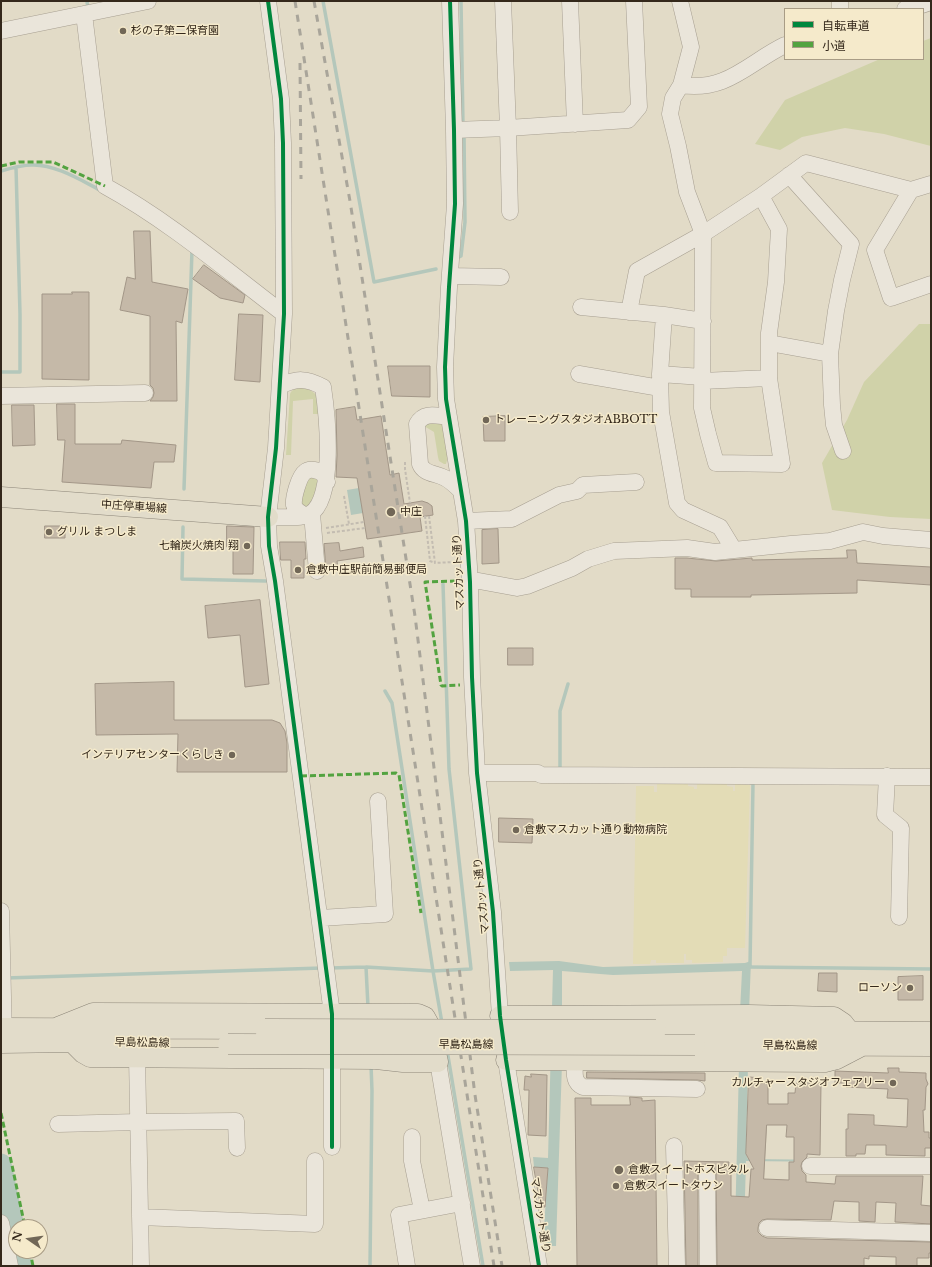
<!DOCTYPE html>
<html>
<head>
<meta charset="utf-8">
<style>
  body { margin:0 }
  #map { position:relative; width:932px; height:1267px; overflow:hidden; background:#e2dbc7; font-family:"Libre Baskerville","Noto Sans JP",serif }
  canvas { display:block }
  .frame { position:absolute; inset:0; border:2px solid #34281b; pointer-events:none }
  .legend { position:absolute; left:784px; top:8px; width:140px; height:52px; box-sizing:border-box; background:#f5eacb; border:1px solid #a89c85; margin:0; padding:5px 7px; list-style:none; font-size:12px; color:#34281b }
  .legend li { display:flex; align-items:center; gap:8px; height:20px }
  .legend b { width:20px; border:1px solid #a89c85 }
  .north { position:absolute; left:8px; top:1219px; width:40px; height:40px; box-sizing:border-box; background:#f5eacb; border:1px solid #a89c85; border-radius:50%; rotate:283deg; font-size:11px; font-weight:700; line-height:16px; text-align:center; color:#34281b }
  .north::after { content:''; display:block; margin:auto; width:14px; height:18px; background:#716757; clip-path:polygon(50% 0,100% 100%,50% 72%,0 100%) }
</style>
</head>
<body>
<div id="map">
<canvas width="932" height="1267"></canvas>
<div class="frame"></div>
<ul class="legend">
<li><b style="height:5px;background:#00873e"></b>自転車道</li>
<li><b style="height:5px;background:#53a340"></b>小道</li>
</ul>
<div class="north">N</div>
</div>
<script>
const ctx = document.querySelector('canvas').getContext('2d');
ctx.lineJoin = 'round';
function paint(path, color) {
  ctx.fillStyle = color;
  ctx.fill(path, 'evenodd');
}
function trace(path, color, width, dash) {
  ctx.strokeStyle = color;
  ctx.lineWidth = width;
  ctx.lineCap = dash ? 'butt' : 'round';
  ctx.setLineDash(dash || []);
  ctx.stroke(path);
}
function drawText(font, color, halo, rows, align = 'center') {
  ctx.font = font + ' "Libre Baskerville","Noto Sans JP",serif';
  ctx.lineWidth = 3;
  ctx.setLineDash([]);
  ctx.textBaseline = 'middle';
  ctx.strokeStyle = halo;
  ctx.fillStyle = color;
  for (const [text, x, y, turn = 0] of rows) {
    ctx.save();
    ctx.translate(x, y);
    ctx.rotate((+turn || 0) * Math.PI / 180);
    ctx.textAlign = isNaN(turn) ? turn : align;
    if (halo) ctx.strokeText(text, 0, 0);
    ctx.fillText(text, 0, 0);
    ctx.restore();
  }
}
paint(new Path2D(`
  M657 784H688V786L694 787V789H697V784H727V786L733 787V791H735V784L750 785 745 948H727V956H723V962L692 963V960H686V954H684V963H656V960H651L650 964H633L636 786H654V792H657Z`), '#e3dcb6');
paint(new Path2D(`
  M931 38V146L884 134 845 128 802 137 780 150 755 144 785 100 880 59H923V41Z
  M919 324H931V519L890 517 832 510 822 463 847 420 864 382Z
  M304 387C319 394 320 399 324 414H313V399L293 401 291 455H286L290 394C292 388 299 387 304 387Z
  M435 422 441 424 444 427 448 456 446 464H444L439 461 438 457 434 432 424 426 429 423Z
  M309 475 321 480 307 510 299 503Z`), '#d0d2a9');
paint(new Path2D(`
  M359 488 363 513 351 515 347 490Z
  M559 961 603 967 745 963 751 961 749 1012H740L742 971 613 975 562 971V1063L556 1246H546L544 1228 548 1168 534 1167 533 1157 548 1158 553 970 510 971 509 962Z
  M739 1066H748L746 1154 748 1159 931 1161V1163L746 1161 743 1266H734Z`), '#b4c7bb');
trace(new Path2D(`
  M87 1 88 10
  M323 1 374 282 436 269
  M461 1 463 126
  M1 171C11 168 22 165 32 165 55 164 82 181 102 191
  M459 257 461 256 465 222 464 134
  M1 372H20V314L16 167
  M184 489 192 250
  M183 527 182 579 266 581
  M385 691 392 703 433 971 471 969 449 769 443 584
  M560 771V711L568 684
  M750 966 753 783H751
  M366 967 368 1007
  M748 967 931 969
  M330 968 366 967 433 971 442 1023
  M6 978 322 968
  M447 1050 483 1266
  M1 1174 3 1173
  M370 1266 372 1091 371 1065`), '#b4c7bb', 3.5);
trace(new Path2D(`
  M1 1164 16 1237
  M19 1251 22 1266`), '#b4c7bb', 21);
const building = new Path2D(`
  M134 231H150L152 282 188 289 182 323 176 321 177 401H150L153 397 154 393 153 388 150 385V316L120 310 127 277 135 279Z
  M204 265 245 295 243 303 220 298 193 279Z
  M72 292H89V380L42 379V294H72Z
  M239 314 263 315 260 382 235 380Z
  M388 366H430V397L392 396Z
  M57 404H75V444H121L122 440 176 445 174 462H154L151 488 62 482 65 440H58Z
  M12 405H34L35 445 13 446Z
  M355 407 357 420 381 416 390 475 399 473 404 504 422 501 428 503 432 506 433 515 420 517 422 531 367 539 357 478 336 477 337 455 336 410Z
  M505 416V441H484L483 417Z
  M45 526H65V538H45Z
  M227 526 254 527 253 574H233V547H227Z
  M498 529 499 563 482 564V530Z
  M280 542H305L306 559H304V578H291V560H281Z
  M339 543 340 551 363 547 364 557 337 561 338 569 326 570 324 544Z
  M847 550H856L857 563 931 567V585L857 580V593L751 595V597H691V589H675V558H687L716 561 752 558V560L847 558Z
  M260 600 269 684 245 687 240 635 208 638 205 606Z
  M508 648H533V665H508Z
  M174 682V720H272L280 723 285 731 287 743V772H177L178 734 96 735 95 684Z
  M499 818 533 819 532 843 499 842Z
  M819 973H837V992L818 991Z
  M923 976V1000H898V977Z
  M888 1068H899V1072L926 1073V1079L928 1084 926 1087 925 1110H923L924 1132H929V1138H931V1148H925V1156L886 1155V1145H866L865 1154H856V1156H846V1129H848V1114L874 1115V1125L907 1127 908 1099 887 1098 888 1089 846 1087V1083H835V1071L888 1073Z
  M587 1072 705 1073V1081L697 1080 587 1078Z
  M531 1074 547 1075 546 1136 528 1135 529 1090H524L525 1076 531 1077Z
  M749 1077 761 1078V1083H768V1104H788V1093H795L796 1083H821L820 1155 807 1154V1157L802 1162 801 1166 802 1171 806 1175V1182L835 1184 836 1176H923L921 1205 931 1206V1224L895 1222 896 1203 876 1202 875 1222 859 1221V1202L834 1201 831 1220 767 1219 762 1220 759 1223 758 1228V1232L762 1236 767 1238 931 1242V1253H929V1258H917V1266H896V1257L869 1256V1259L864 1258V1266H717L716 1173 715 1169 712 1165 707 1164 703 1165 699 1168 698 1173V1266H686L684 1161 729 1162 728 1168H731V1196L749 1197 751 1169H754L746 1154ZM767 1125H787L786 1137H794V1162H789V1180L764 1179Z
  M630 1097 642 1098V1101L655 1100 657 1266H577L575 1098H591V1105H630Z
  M534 1167 548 1168 545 1207H541Z`);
paint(building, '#c5b9a8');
trace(building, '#a29687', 1);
const minor = new Path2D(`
  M268 1 281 99 283 143 284 314 276 448 268 517 269 546 275 581 332 1014V1147
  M450 1 454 130 455 204 449 287 445 367 446 399 466 521 470 582 472 677 477 773 493 912 500 1016 506 1060 539 1266
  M503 1 508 128 628 120 639 107 634 1
  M570 1 575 124
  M680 1 691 47 681 85 673 98 670 114 678 146 687 192 703 234 702 408 708 434 716 463 782 464 769 378V333L776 282 779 229 761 196
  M840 1V9
  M905 9 913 8 931 2
  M84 14 105 186C169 221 226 270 284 314
  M1 31 148 1
  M681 85C727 92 748 63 785 45
  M454 130 508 128 510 212
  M789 175 851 244 842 280 836 311 830 354 832 405 834 425 843 451
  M911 190 875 250 891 298 931 284
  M450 276 501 277
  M581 307 664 315 703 321
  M629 312 637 271 703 234 761 196 806 163 911 190 931 184
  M664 315 660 374 661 412 677 503 683 510 720 527 734 550
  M769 343 830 354
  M579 374 660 388
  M660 374 702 377
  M702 381 769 378
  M1 396 145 393
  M449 417C437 416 424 411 417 424L420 464C424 474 435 473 445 478 451 481 456 486 461 491
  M312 514 317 571
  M305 516C301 513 295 510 294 505 293 498 299 476 305 472 309 468 319 470 323 474 325 476 325 479 327 482
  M268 517C278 517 302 519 310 514 336 499 327 413 323 387 306 378 297 378 280 386
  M466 521 512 519 559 495 577 491 583 485 636 482
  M470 582 479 581 517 588 527 586 572 568 588 559 614 551 687 548 715 552 791 544 830 541 863 532 883 536 931 540
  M477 773H538L541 775 931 777
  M887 776 885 815 901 828 899 917
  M1 911 4 1040
  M320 918 385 914 378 801
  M137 1056 141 1266
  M575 1060C575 1071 572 1082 583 1087L697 1089
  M438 1062 472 1266
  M58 1124 138 1122 236 1121 237 1148
  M412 1137V1161L422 1210
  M674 1146 677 1266
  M810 1166H931
  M707 1173 708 1266
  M140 1217 315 1224V1161
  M1 1223 10 1266
  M767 1228 931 1233
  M407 1266 399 1215 462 1203`);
const major = new Path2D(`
  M1 497 268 517
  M500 1016 749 1015 834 1017 843 1023 850 1032
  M58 1027 93 1013 418 1014 425 1017 430 1026 438 1062H403L376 1059 90 1057 83 1053 72 1042
  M1 1028 265 1029
  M656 1030 931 1032
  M1 1043 72 1042 150 1043
  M695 1045 931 1046
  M506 1060 825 1062 837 1059 862 1046`);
trace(minor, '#a79f91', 17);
trace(major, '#8c8578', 21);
trace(new Path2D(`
  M405 462V469L410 503
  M344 496 349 524
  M425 516 430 561 435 563
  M429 516 435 563 454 562
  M326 528 364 522
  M327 533 365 528`), '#c3bcb1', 2, [3, 2]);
trace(minor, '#eae5da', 16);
trace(major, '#e2dcca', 20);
trace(new Path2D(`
  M295 1 494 1266
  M314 1 350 201 415 616 475 1095 502 1266
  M300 63 301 179`), '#a9a59a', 3, [7, 7]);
const majorBridge = new Path2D(`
  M265 1029 656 1030
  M228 1044 695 1045`);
trace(majorBridge, '#8c8578', 21, []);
trace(majorBridge, '#e2dcca', 20);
trace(new Path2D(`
  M1 166 19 162H53L105 186
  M456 581 425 582 441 685 442 686 460 685
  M301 776 396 773 399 775 421 913
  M1 1113 25 1227
  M30 1251 33 1266`), '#53a340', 3, [6, 3]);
trace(new Path2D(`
  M268 1 281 99 283 143 284 314 276 448 268 517 269 546 275 581 332 1014V1147
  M450 1 454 130 455 204 449 287 445 367 446 399 466 521 470 582 472 677 477 773 493 912 500 1016 506 1060 539 1266`), '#00873e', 4);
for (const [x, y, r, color] of [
  [123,31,4,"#716757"],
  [486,420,4,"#716757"],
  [391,512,5,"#716757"],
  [49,532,4,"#716757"],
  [247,546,4,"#716757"],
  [298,570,4,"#716757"],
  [232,755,4,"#716757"],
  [516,830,4,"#716757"],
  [910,988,4,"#716757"],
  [893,1083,4,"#716757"],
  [619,1170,5,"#716757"],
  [616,1186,4,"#716757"]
]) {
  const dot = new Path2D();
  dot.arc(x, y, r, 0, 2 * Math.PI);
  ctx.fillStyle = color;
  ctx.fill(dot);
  trace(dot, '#f5eacb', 1.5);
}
drawText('11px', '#34281b', '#f5eacb', [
  ["杉の子第二保育園",131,31],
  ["トレーニングスタジオABBOTT",494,420],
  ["中庄",400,512],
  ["グリル まつしま",57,532],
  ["七輪炭火焼肉 翔",239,546,"right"],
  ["倉敷中庄駅前簡易郵便局",306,570],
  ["インテリアセンターくらしき",224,755,"right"],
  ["倉敷マスカット通り動物病院",524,830],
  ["ローソン",902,988,"right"],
  ["カルチャースタジオフェアリー",885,1083,"right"],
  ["倉敷スイートホスピタル",628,1170],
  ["倉敷スイートタウン",624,1186]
], 'left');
drawText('11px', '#34281b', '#f5eacb', [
  ["中庄停車場線",134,507,4],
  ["マスカット通り",459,572,-93],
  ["マスカット通り",482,896,-96],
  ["早島松島線",142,1043,1],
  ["早島松島線",466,1045],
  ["早島松島線",790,1046],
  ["マスカット通り",540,1215,81]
]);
</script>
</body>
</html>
